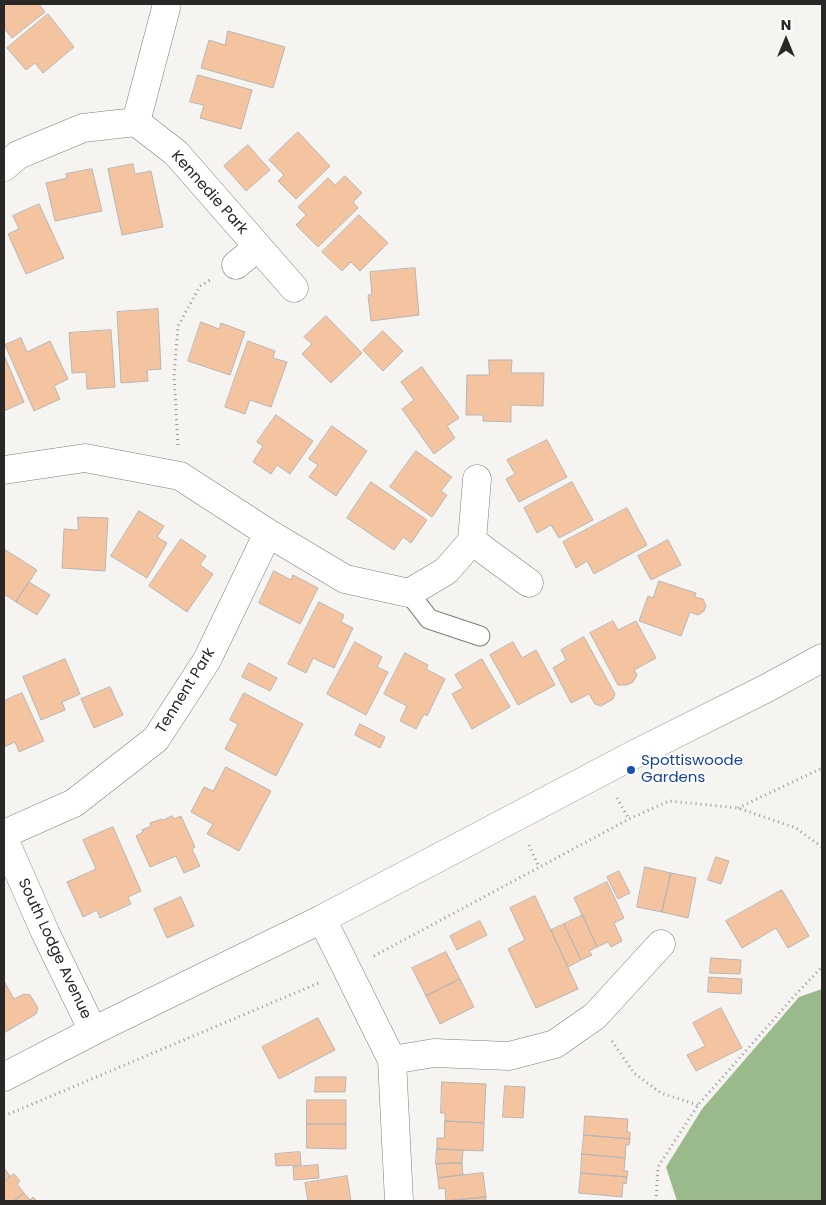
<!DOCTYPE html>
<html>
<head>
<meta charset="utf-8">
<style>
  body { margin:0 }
  #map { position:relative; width:826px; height:1205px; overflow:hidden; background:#f6f4f1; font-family:Poppins,sans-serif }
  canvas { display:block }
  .frame { position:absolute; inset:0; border:5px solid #292827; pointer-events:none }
  .north { position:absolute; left:761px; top:15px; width:50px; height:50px; -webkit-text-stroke:4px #fff; paint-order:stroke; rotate:0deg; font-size:14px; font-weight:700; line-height:20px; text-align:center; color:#292827 }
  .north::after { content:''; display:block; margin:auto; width:18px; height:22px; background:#292827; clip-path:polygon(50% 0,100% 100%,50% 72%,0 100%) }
</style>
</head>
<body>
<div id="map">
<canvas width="826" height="1205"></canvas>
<div class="frame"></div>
<div class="north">N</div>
</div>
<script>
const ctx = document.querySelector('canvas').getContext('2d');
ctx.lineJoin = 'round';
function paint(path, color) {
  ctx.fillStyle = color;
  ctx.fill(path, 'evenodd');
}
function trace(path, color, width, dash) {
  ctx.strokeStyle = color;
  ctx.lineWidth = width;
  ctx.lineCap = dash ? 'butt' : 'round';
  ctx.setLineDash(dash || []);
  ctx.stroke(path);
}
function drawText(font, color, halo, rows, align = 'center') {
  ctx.font = font + ' Poppins,sans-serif';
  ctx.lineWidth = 4;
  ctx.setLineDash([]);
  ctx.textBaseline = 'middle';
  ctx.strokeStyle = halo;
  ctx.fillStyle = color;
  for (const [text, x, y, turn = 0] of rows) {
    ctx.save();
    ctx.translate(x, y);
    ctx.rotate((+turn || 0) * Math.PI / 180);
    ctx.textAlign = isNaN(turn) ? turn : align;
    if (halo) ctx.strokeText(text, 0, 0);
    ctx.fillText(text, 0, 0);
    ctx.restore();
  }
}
paint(new Path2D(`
  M822 989V1201H677L666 1167 702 1109 799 997Z`), '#9bba8c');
const building = new Path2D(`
  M4 4H39L45 12 12 38 4 28Z
  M48 14 74 47 43 73 35 63 26 70 7 48Z
  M228 31 285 47 273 88 201 68 209 40 225 45Z
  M198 75 252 90 241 129 200 118 204 105 190 102Z
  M298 132 330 166 296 199 278 181 284 175 269 160Z
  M248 145 270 170 246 191 224 166Z
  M133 164 135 174 151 171 163 227 122 235 108 169Z
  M92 169 102 211 55 221 46 183 67 178 66 174Z
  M345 176 362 193 353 202 358 208 318 247 296 225 306 215 298 207 328 178 335 185Z
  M39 204 64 258 26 274 8 234 19 229 13 216Z
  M359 215 388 243 360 271 351 262 342 271 322 252Z
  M415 268 419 315 371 321 368 295H372L370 272Z
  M158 309 161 369 147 370 148 381 121 383 117 312Z
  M326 316 362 353 331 383 302 354 312 344 304 337Z
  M201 322 219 329 221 323 245 332 230 375 188 361Z
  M111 330 115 387 87 389 86 372 72 373 69 333Z
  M383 331 403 351 383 371 363 350Z
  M21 338 27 352 50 341 68 379 54 386 60 399 34 411 5 345Z
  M248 341 275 351 273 358 287 362 271 407 250 400 245 414 225 407Z
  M4 355 24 402 4 411Z
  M489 360H512L511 373H544L543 406 511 405V422L483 421V415H466L467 375H489Z
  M422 367 459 418 447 426 455 438 434 454 402 409 414 400 401 382Z
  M276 415 313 441 290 474 277 465 271 474 253 462 263 446 257 442Z
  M332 426 367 451 336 496 309 477 318 465 309 459Z
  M547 440 567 477 519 502 506 479 515 474 507 460Z
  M416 451 452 477 441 491 447 495 432 517 390 487Z
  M371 482 427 520 411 543 403 537 394 550 347 518Z
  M572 482 593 520 559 538 551 525 537 533 524 508Z
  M627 508 647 545 594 574 587 561 576 568 563 542Z
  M139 511 164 526 157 537 167 543 147 578 111 556Z
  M78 517 108 518 105 571 62 568 64 529 78 530Z
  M181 539 206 556 200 565 213 574 187 612 149 586Z
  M668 540 681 565 651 580 638 556Z
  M4 549 37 570 16 602 4 594Z
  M274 571 291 580 293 575 318 588 300 624 259 603Z
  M659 581 696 593 695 597 703 599 706 606 704 611 698 615 690 612 681 636 639 621 648 596 653 598Z
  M29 582 50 595 37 615 16 602Z
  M319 602 344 615 341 622 353 628 334 668 313 658 306 673 288 664Z
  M613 621 618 630 636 621 656 658 634 670 637 675 633 682 627 685H618L590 633Z
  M584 637 615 694 613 699 601 706 595 704 589 694 571 703 553 668 566 660 561 650Z
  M355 642 382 657 377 667 388 672 366 715 327 694Z
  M513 642 522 658 536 650 555 685 518 705 490 655Z
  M405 653 428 665 426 669 445 679 427 716 424 714 416 729 400 721 407 706 384 694Z
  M65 659 80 694 62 702 65 710 41 720 23 677Z
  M482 659 510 707 472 729 452 694 463 688 455 675Z
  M249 663 277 678 270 691 242 677Z
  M110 687 123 715 94 728 81 699Z
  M22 693 44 741 19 752 15 742 4 747V701Z
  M244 693 303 724 276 776 225 749 238 724 230 720Z
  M360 724 385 737 380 748 355 735Z
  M226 767 271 791 239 851 207 834 213 824 191 812 204 787 213 791Z
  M172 816 174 819 181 816 195 847 192 849 200 866 184 873 176 856 150 867 136 836 143 832 142 830 151 826 150 823 162 819 163 820Z
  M113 827 141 891 128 897 131 904 100 918 97 910 83 917 67 882 96 869 83 840Z
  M716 857 729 861 721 884 708 880Z
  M645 867 671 873 662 912 637 907Z
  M619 871 630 893 618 899 607 877Z
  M671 873 696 878 688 918 662 912Z
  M607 882 624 918 614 923 622 941 611 947 608 942 597 947 574 898Z
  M782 890 809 936 788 948 776 928 742 948 726 921Z
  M535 896 578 989 536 1008 508 949 525 940 510 908Z
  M181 897 194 926 167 938 154 909Z
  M583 915 597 947 589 951 592 955 581 960 564 924Z
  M480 921 487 935 457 950 450 936Z
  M564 924 581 960 568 967 551 930Z
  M446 952 460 979 426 996 412 968Z
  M711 958 741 960 740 974 710 973Z
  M709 977 742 979 741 994 708 992Z
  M460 979 474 1007 440 1024 426 996Z
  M4 981 14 999 24 994 30 995 38 1008 36 1014 4 1033Z
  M721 1008 742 1048 696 1071 687 1055 705 1046 693 1023Z
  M318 1018 335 1050 279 1079 262 1047Z
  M316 1077H346L345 1092H315Z
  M442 1082 486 1084 484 1123 445 1121V1113H441Z
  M505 1086 525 1087 523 1118 503 1117Z
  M307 1100H346V1124H307Z
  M585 1116 628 1119 627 1132H630V1139L584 1135Z
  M445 1121 484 1123 483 1151 437 1149V1138H444Z
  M307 1124H346V1149L307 1148Z
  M584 1135 630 1139 629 1145H626L625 1158 582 1154Z
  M437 1149 463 1150 462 1163 436 1164Z
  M300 1152 301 1165 276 1166 275 1154Z
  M582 1154 625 1158 624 1171H628L627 1177 581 1173Z
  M462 1163 463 1175 438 1178 436 1164Z
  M318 1165 319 1178 294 1180 293 1167Z
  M4 1168 10 1176 4 1182Z
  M483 1173 486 1197 446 1201 445 1188 439 1189 438 1178Z
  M581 1173 627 1177 626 1184 623 1183 622 1197 579 1193Z
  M14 1174 20 1181 17 1184 24 1193 14 1201H4V1182Z
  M347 1176 351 1201H308L305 1183Z
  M24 1193 30 1200 33 1197 37 1201H14Z
  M486 1197V1201H446Z`);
paint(building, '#f3c49f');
trace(building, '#b9b5b3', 1);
const service = new Path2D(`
  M409 593 429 619 480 636`);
const minor = new Path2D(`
  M136 122 166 8
  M4 167 18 155 83 128 136 122 176 153 294 288
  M236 265 258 247
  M4 470 85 458 180 476 268 533 345 579 409 593 446 571 472 541 477 479
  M472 541 529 583
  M4 834 74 803 156 739 207 660 268 533
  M4 839 45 932 93 1031
  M322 919 392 1060 399 1201
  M392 1060 434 1053 509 1056 555 1044 595 1016 661 944`);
const tertiary = new Path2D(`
  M4 1077 93 1031 322 919 635 754 767 688 822 658`);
trace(service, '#7f7e7a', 21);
trace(minor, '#7f7e7a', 29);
trace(tertiary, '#7f7e7a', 29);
trace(new Path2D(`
  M178 445 174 376 178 326 200 286 212 279
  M617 798 629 819
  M738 808 822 768
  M529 845 539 867
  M374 956 629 819 669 801 738 808 796 828 822 847
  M612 1041 634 1073 661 1093 698 1105
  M4 1116 321 982
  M656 1201 658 1167 698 1105 797 993 822 967`), '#989694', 3, [1, 4]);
trace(service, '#fff', 19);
trace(minor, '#fff', 28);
trace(tertiary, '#fff', 28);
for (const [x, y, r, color] of [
  [631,770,5,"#1a4fb4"]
]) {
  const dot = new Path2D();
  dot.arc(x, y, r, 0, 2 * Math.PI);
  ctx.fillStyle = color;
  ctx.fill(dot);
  trace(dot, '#fff', 2);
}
drawText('15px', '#292827', '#fff', [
  ["Kennedie Park",209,193,48],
  ["Tennent Park",186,691,-58],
  ["South Lodge Avenue",54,949,65]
]);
drawText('15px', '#164399', '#fff', [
  ["Spottiswoode",641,761],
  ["Gardens",641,778]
], 'left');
</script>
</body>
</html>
